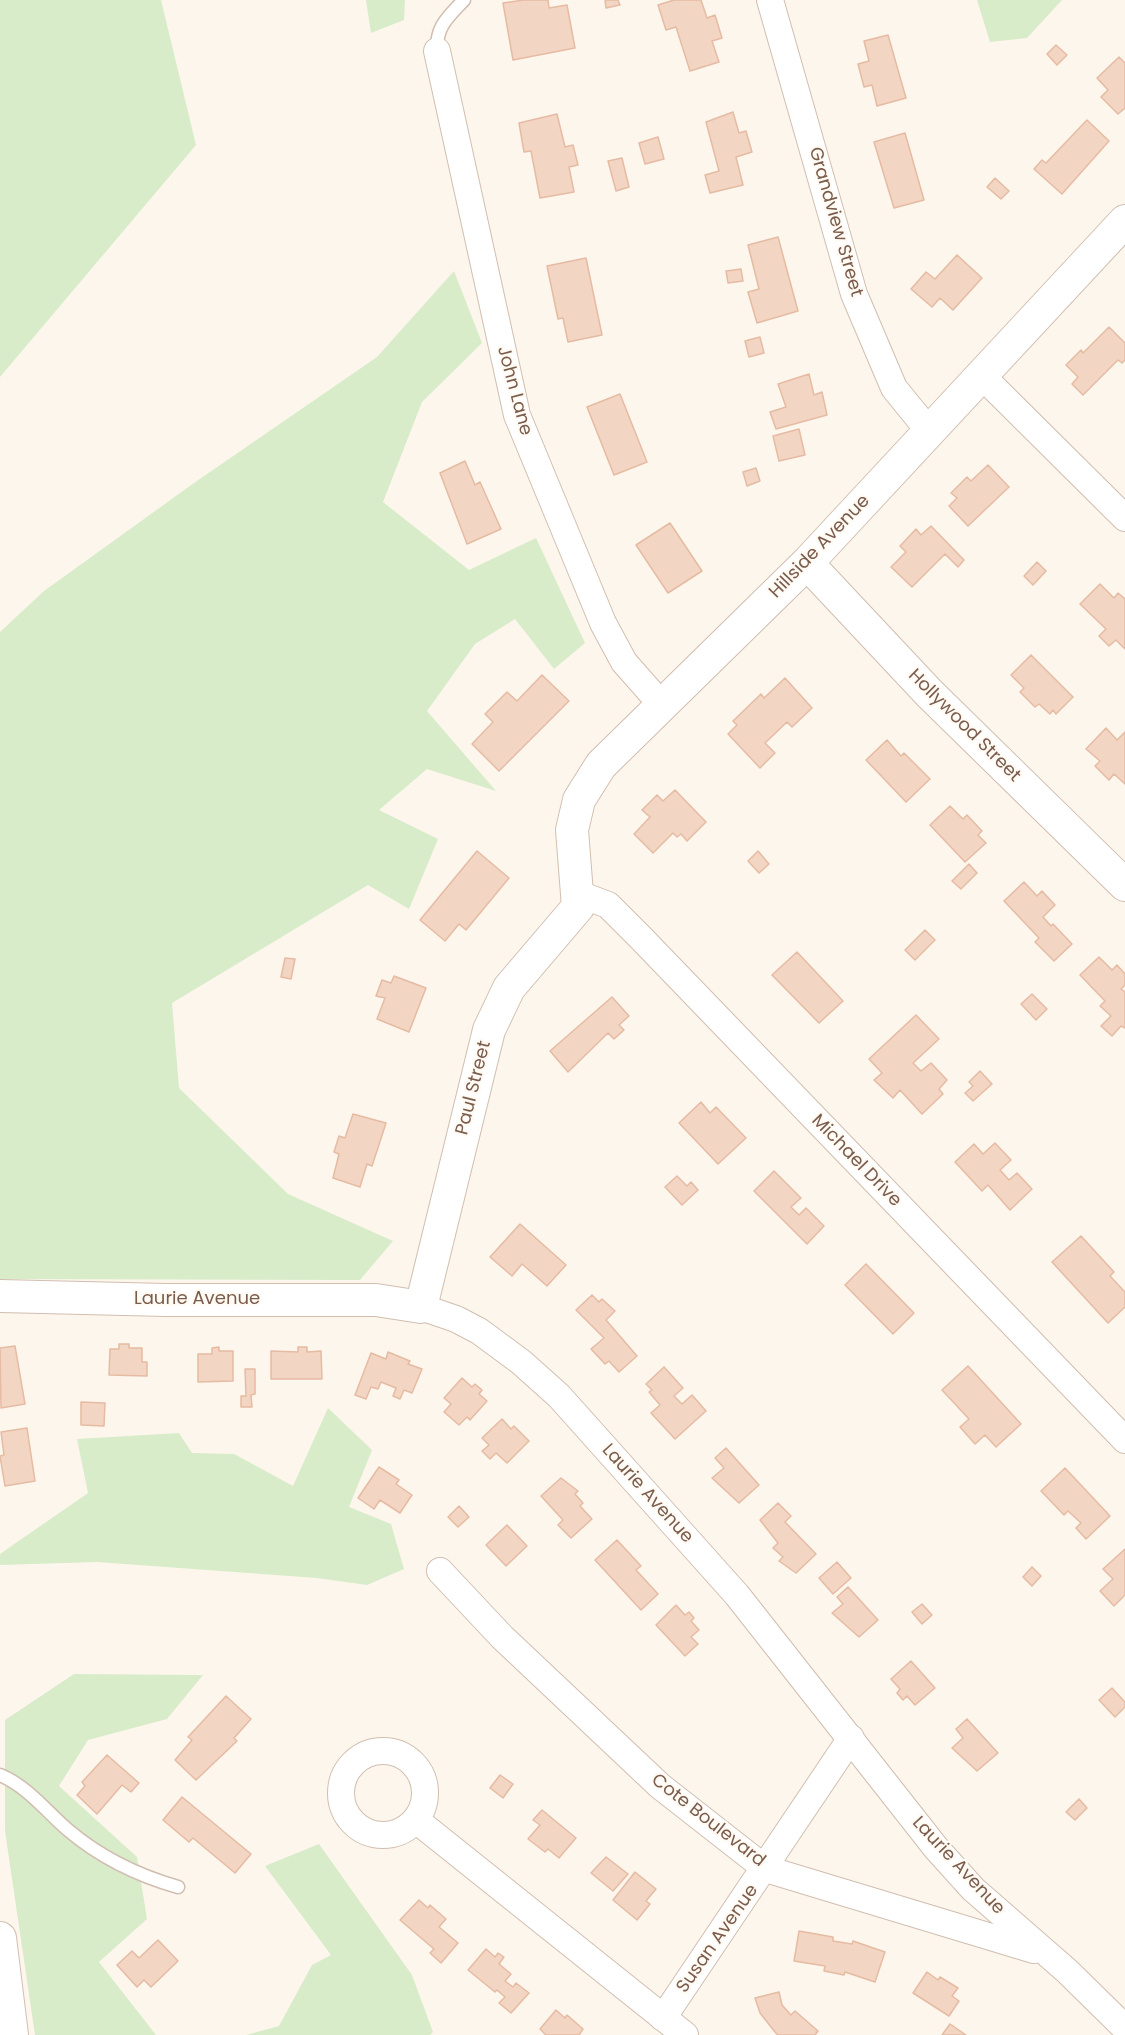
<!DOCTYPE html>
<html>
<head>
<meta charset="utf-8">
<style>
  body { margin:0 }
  canvas { display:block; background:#fdf6ec }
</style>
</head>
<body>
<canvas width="1125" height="2035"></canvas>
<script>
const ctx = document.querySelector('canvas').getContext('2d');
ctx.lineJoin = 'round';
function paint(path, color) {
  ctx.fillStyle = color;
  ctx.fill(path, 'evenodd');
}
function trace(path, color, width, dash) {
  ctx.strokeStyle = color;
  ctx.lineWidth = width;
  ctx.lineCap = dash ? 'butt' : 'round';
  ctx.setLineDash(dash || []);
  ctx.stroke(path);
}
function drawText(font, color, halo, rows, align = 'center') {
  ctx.font = font + ' Poppins,sans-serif';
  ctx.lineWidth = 4.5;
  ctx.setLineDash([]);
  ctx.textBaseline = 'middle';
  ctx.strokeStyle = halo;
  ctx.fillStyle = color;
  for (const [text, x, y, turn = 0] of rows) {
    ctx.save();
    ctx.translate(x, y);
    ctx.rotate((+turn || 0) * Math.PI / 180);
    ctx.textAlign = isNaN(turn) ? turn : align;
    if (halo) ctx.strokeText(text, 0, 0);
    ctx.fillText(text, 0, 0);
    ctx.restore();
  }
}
paint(new Path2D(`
  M0 0H161L196 145 0 377Z
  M366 0H405L404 20 371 33Z
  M977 0H1062L1027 38 990 42Z
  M454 271 482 343 422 402 383 502 469 570 536 538 585 643 554 669 515 619 475 644 427 711 496 791 427 769 379 810 438 839 409 909 368 885 172 1003 179 1088 288 1194 393 1241 360 1280 0 1279V632L44 591 194 483 377 357Z
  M328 1408 372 1450 349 1507 391 1524 404 1569 367 1585 317 1578 97 1562 0 1565V1554L88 1493 77 1439 179 1433 192 1453 234 1454 293 1486Z
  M74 1674 203 1675 167 1719 88 1740 59 1786 137 1857 147 1919 99 1962 156 2035H35L5 1831V1720Z
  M319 1844 412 1975 433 2032 430 2035H246L279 2026 312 1965 331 1955 265 1866Z`), '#d8ecc9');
const building = new Path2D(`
  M524 0H548L549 8 567 5 575 48 513 60 503 3Z
  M605 0H618L620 5 606 8Z
  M674 0H701L707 18 715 15 722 38 712 41 719 62 690 71 676 27 666 30 658 5Z
  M888 35 906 98 877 106 872 85 864 87 858 64 869 61 864 41Z
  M1056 45 1067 55 1057 65 1047 54Z
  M1119 57 1125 63V108L1118 114 1101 97 1108 90 1097 78Z
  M733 112 739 133 746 131 752 152 736 157 743 185 710 193 705 175 719 171 706 122Z
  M557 114 565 147 573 145 578 165 569 167 574 192 540 198 531 151 524 152 519 123Z
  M1087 120 1109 141 1062 194 1034 169 1042 160 1046 163Z
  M905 133 924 200 894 208 874 142Z
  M658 137 664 159 645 164 639 143Z
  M622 158 629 187 616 191 608 161Z
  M995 178 1009 191 1001 199 987 187Z
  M778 237 798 311 757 323 748 292 759 289 748 245Z
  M957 255 982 278 953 310 940 298 932 307 911 289 926 272 935 279Z
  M586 258 602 335 568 342 563 318 558 319 547 266Z
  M741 269 743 281 728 283 726 271Z
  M1109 327 1125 343V360L1122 363 1118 360 1083 395 1072 384 1078 377 1066 365 1081 350 1083 353Z
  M760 337 764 353 749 357 745 341Z
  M809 374 814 395 822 392 827 415 776 429 770 412 786 407 778 384Z
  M620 394 647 462 614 475 587 407Z
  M799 429 805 455 779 461 773 436Z
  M465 461 475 485 480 482 501 529 467 544 440 473Z
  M988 465 1009 487 968 526 949 506 957 498 951 493 967 477 971 481Z
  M756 468 760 481 747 486 743 472Z
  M670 523 702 571 668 593 636 545Z
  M931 526 964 560 958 567 945 554 912 587 891 567 906 552 900 546 916 529 921 535Z
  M1037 562 1046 571 1033 585 1024 576Z
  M1100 584 1114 598 1118 593 1125 599V649L1116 640 1109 646 1099 636 1106 629 1080 604Z
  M1031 655 1073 697 1056 714 1053 710 1050 714 1039 704 1035 707 1020 692 1024 688 1011 675Z
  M542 675 569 701 499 771 472 744 493 722 485 714 507 692 517 701Z
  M785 678 812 708 792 727 787 722 765 743 775 753 760 768 728 734 737 725 733 721 761 694 764 698Z
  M1106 728 1117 740 1125 732V784L1114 774 1109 780 1095 766 1100 761 1086 749Z
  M887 740 901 756 904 753 930 779 906 802 866 760Z
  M675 790 706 822 687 841 681 834 677 837 673 833 653 853 634 834 650 817 642 810 657 795 663 801Z
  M950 806 963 819 967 815 982 831 978 835 986 843 965 862 930 825Z
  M477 851 509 878 466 930 459 924 445 941 420 920Z
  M758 851 769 864 759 873 748 861Z
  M969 864 977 873 961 889 952 881Z
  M1024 882 1037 896 1042 891 1055 905 1043 917 1051 926 1053 924 1072 944 1054 961 1035 942 1039 938 1004 901Z
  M925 930 935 940 915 960 905 950Z
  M797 952 843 1001 819 1023 772 975Z
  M1099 957 1112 970 1117 965 1125 974V985L1121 989 1125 992V1028L1121 1026 1112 1036 1101 1026 1111 1016 1100 1006 1105 1001 1080 975Z
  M285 958 295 959 291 979 281 977Z
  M394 976 426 988 409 1032 377 1019 385 998 376 996 382 980 391 983Z
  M1032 994 1047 1009 1036 1020 1021 1004Z
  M612 997 629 1016 619 1025 624 1030 614 1039 608 1033 568 1072 550 1051Z
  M916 1015 939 1039 913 1063 921 1071 931 1063 947 1080 939 1089 943 1094 922 1114 900 1090 893 1098 874 1080 882 1073 869 1059Z
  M980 1071 992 1084 973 1101 965 1093 973 1086 969 1082Z
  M701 1102 710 1113 716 1107 746 1138 718 1164 679 1123Z
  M353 1114 386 1123 372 1166 367 1164 360 1187 333 1178 339 1154 334 1152 339 1136 345 1138Z
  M995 1143 1011 1160 1000 1170 1009 1180 1017 1173 1032 1189 1010 1210 988 1185 982 1191 955 1162 974 1144 983 1154Z
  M774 1171 801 1198 791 1207 799 1215 806 1208 824 1226 807 1244 754 1191Z
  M677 1176 687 1186 691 1182 698 1190 682 1205 665 1187Z
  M520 1224 566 1265 547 1286 522 1264 512 1276 490 1257Z
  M1081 1236 1114 1272 1110 1276 1125 1292V1307L1108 1323 1052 1262Z
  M866 1264 914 1313 893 1334 845 1285Z
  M592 1295 599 1302 602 1299 615 1311 606 1320 637 1356 619 1372 609 1361 605 1364 591 1349 604 1338 576 1310Z
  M119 1344H129V1348H142V1362H147V1376L109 1375 110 1349H119Z
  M15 1346 25 1404 1 1408 0 1348Z
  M219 1347V1351H233V1381L198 1382V1354H212V1348Z
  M298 1347H307V1352L321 1351 322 1379H271V1351L298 1352Z
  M388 1352 410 1361 408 1364 422 1369 412 1393 404 1390 400 1399 393 1396 396 1388 381 1382 378 1389 371 1387 366 1399 355 1395 371 1353 386 1359Z
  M968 1366 1021 1424 996 1447 985 1435 975 1444 960 1427 969 1419 942 1390Z
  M664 1367 683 1388 674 1396 682 1404 692 1395 706 1411 675 1439 651 1413 660 1405 649 1392 652 1390 646 1384Z
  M245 1369H255V1394L251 1395 252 1407H241V1396H246Z
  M462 1378 472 1387 475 1384 482 1390 479 1394 487 1401 470 1420 467 1417 459 1425 444 1412 451 1404 444 1398Z
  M81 1402 105 1403 104 1426 81 1425Z
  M502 1419 511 1429 514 1426 529 1441 507 1463 496 1453 490 1459 482 1451 489 1445 482 1438Z
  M27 1428 35 1481 5 1486 0 1456 4 1455 1 1432Z
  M726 1448 759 1485 739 1503 712 1478 724 1468 715 1458Z
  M379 1467 399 1480 396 1484 412 1495 400 1513 380 1500 374 1509 358 1498Z
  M1065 1468 1110 1516 1086 1539 1076 1528 1081 1523 1068 1511 1064 1515 1041 1491Z
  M561 1478 578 1491 575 1494 583 1503 580 1506 592 1519 571 1538 558 1525 563 1520 541 1496Z
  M778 1503 791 1516 785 1522 816 1554 796 1573 779 1561 783 1557 773 1548 778 1543 760 1520Z
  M459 1506 469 1517 458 1527 448 1517Z
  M507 1525 527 1546 506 1566 486 1545Z
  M617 1540 641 1566 636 1570 658 1594 641 1610 595 1560Z
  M1125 1549V1595L1114 1606 1100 1591 1113 1579 1103 1569Z
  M837 1562 851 1578 833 1594 819 1578Z
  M1032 1567 1041 1576 1032 1586 1023 1577Z
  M848 1587 878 1620 859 1637 832 1613 843 1604 837 1597Z
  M922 1604 932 1615 922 1624 912 1612Z
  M676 1605 685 1615 689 1612 694 1618 691 1621 699 1630 691 1637 698 1644 685 1656 656 1625Z
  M911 1661 935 1688 915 1705 907 1696 903 1700 897 1693 900 1689 891 1679Z
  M1112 1688 1125 1702V1707L1115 1717 1099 1700Z
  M226 1696 251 1719 234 1738 237 1741 196 1780 175 1760 192 1740 188 1737Z
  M967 1719 998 1753 977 1771 952 1748 963 1738 956 1729Z
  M107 1755 139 1783 131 1792 122 1785 97 1814 77 1795 85 1786 82 1782Z
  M500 1775 513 1784 503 1798 490 1788Z
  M182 1797 251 1854 235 1873 193 1838 189 1842 163 1820Z
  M1079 1799 1087 1808 1075 1820 1066 1812Z
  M542 1810 576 1838 559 1858 548 1849 545 1852 528 1839 540 1825 533 1820Z
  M606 1857 628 1874 613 1891 591 1873Z
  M635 1872 656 1889 646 1901 650 1904 637 1920 613 1900Z
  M419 1900 428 1908 430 1905 446 1919 439 1927 458 1943 441 1963 430 1953 434 1949 400 1920Z
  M799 1931 833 1937V1941L852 1944 853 1941 885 1952 875 1982 845 1972 844 1975 824 1971 825 1966 794 1961Z
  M158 1940 178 1961 151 1987 144 1980 137 1987 117 1965 132 1951 139 1958Z
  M486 1949 495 1957 498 1953 504 1957 499 1964 511 1974 505 1981 513 1987 516 1983 529 1993 511 2013 499 2003 505 1997 497 1990 495 1992 468 1970Z
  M927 1972 938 1980 940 1977 958 1988 952 1996 959 2001 949 2016 913 1993Z
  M779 1992 782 2005 791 2015 795 2011 818 2031 815 2035H778L775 2032 760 2013 755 1998Z
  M556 2010 565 2018 567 2015 583 2029 579 2035H546L540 2029Z
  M950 2024 966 2035H942Z`);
paint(building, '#f3d5c3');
trace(building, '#e6bba3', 1.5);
const service = new Path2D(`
  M437 51C436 26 448 17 464 0
  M0 1775C27 1786 46 1811 68 1830 101 1858 136 1875 178 1887`);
const minor = new Path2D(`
  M770 0 854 294 894 388 929 431
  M437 51 517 415 603 623 624 662 661 704
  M982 376 1125 518
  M579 894 608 905 642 939 1125 1440
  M421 1307 456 1319 479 1331 521 1362 559 1396 737 1595 936 1848 973 1889 1067 1971 1125 2028
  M440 1571 502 1637 660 1786 766 1869 1034 1950
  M341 1793a42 42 0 1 1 84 0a42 42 0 1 1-84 0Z
  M416 1820 685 2035
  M663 2018 851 1738`);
const tertiary = new Path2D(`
  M807 563 929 693 1125 885
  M0 1296 166 1300H376L421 1307 489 1030 509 988 578 907 572 830 579 800 601 765 807 563 1125 221
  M0 1938 12 2035`);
trace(service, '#d1beb0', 15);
trace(minor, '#d1beb0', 28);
trace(tertiary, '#d1beb0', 34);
trace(service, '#fff', 12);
trace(minor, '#fff', 26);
trace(tertiary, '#fff', 32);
drawText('18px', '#7a5c4d', '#fffaf3', [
  ["Grandview Street",835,222,74],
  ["John Lane",514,391,75],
  ["Hillside Avenue",820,547,-46],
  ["Hollywood Street",964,726,45],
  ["Paul Street",474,1088,-76],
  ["Michael Drive",856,1161,46],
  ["Laurie Avenue",197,1299],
  ["Laurie Avenue",647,1494,48],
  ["Cote Boulevard",708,1821,38],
  ["Laurie Avenue",958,1866,47],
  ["Susan Avenue",718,1939,-55]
]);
</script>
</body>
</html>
